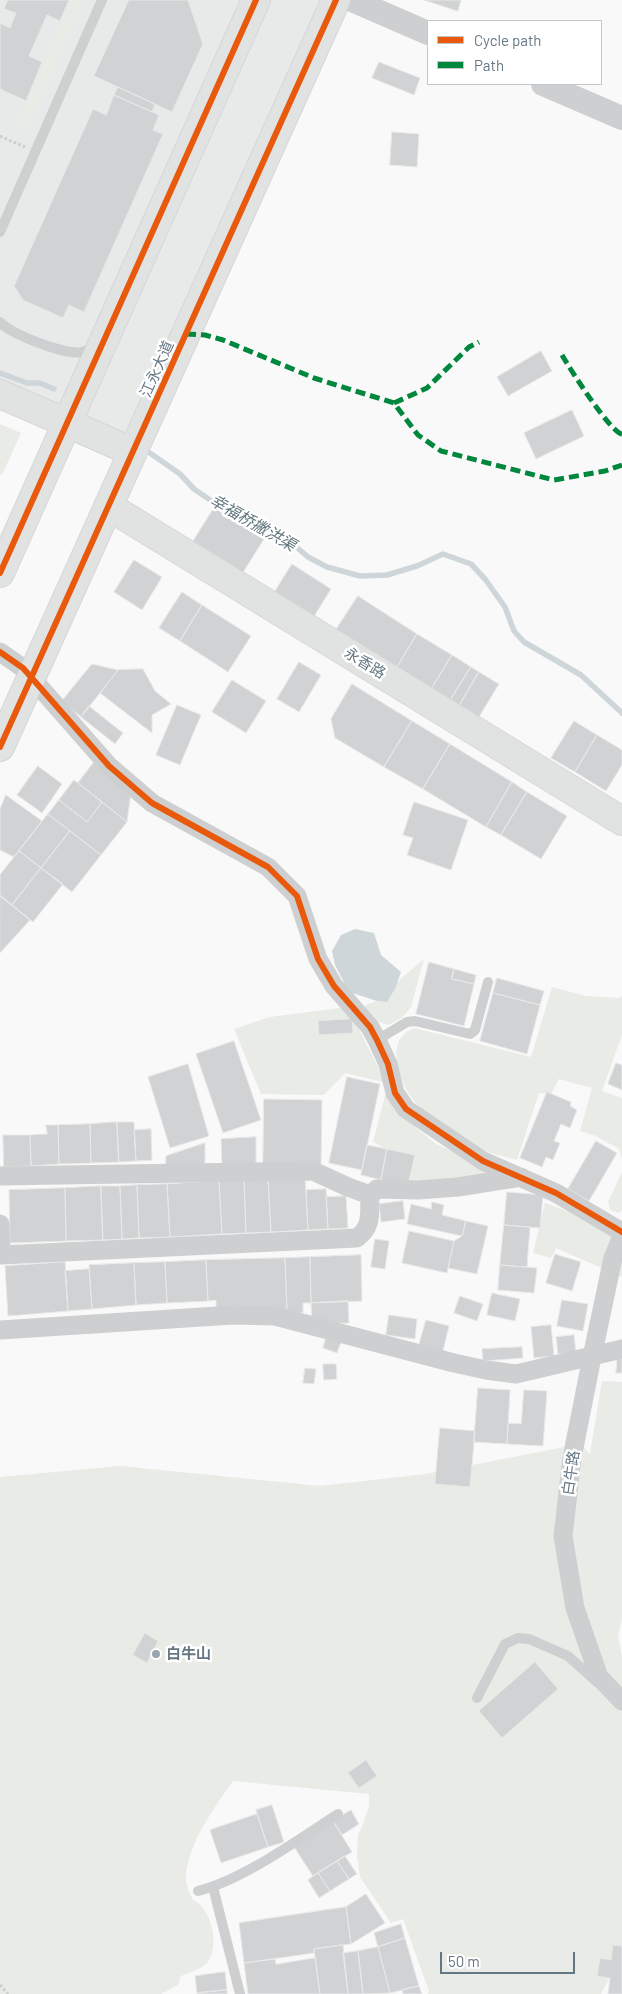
<!DOCTYPE html>
<html>
<head>
<meta charset="utf-8">
<style>
  body { margin:0 }
  #map { position:relative; width:622px; height:1994px; overflow:hidden; background:#f9f9f9; font-family:Barlow,sans-serif }
  canvas { display:block }
  .legend { position:absolute; left:427px; top:20px; width:175px; height:65px; box-sizing:border-box; background:#fff; border:1px solid #c1c8cd; margin:0; padding:6px 9px; list-style:none; font-size:15px; color:#657683 }
  .legend li { display:flex; align-items:center; gap:10px; height:25px }
  .legend b { width:25px; border:1px solid #c1c8cd }
  .scale { position:absolute; left:440px; top:1952px; width:135px; height:22px; box-sizing:border-box; border:2px solid #657683; border-top:0; padding-left:6px; font-size:15px; line-height:18px; white-space:nowrap; color:#657683; -webkit-text-stroke:4px #fff; paint-order:stroke }
</style>
</head>
<body>
<div id="map">
<canvas width="622" height="1994"></canvas>
<ul class="legend">
<li><b style="height:6px;background:#e8590c"></b>Cycle path</li>
<li><b style="height:6px;background:#00873e"></b>Path</li>
</ul>
<div class="scale">50 m</div>
</div>
<script>
const ctx = document.querySelector('canvas').getContext('2d');
ctx.lineJoin = 'round';
function paint(path, color) {
  ctx.fillStyle = color;
  ctx.fill(path, 'evenodd');
}
function trace(path, color, width, dash) {
  ctx.strokeStyle = color;
  ctx.lineWidth = width;
  ctx.lineCap = dash ? 'butt' : 'round';
  ctx.setLineDash(dash || []);
  ctx.stroke(path);
}
function drawText(font, color, halo, rows, align = 'center') {
  ctx.font = font + ' Barlow,"Noto Sans SC",sans-serif';
  ctx.lineWidth = 5;
  ctx.setLineDash([]);
  ctx.textBaseline = 'middle';
  ctx.strokeStyle = halo;
  ctx.fillStyle = color;
  for (const [text, x, y, turn = 0] of rows) {
    ctx.save();
    ctx.translate(x, y);
    ctx.rotate((+turn || 0) * Math.PI / 180);
    ctx.textAlign = isNaN(turn) ? turn : align;
    if (halo) ctx.strokeText(text, 0, 0);
    ctx.fillText(text, 0, 0);
    ctx.restore();
  }
}
paint(new Path2D(`
  M0 0H336L133 452 0 394Z`), '#e8e9e9');
paint(new Path2D(`
  M70 0H84L28 129 17 124Z
  M0 424 21 433 2 475H0Z
  M424 959 411 1007 402 1018 388 1025C375 1021 369 1017 365 1005L377 1001 387 1002 395 989 396 983Z
  M552 987 586 996 619 998 622 996V1035L602 1091 622 1098V1159L619 1149 596 1136 580 1131 592 1088 559 1079 551 1094 539 1093 517 1160C504 1156 489 1154 477 1148 442 1131 402 1102 397 1062 395 1045 399 1035 414 1028L531 1057Z
  M348 1007 394 1099 408 1121 436 1144 502 1174 408 1185 415 1155 387 1149 373 1142 387 1088 382 1082 345 1073 324 1095 261 1094 234 1029 270 1017Z
  M622 1172V1210L619 1213 610 1210 608 1202Z
  M545 1203 568 1211 622 1242V1277L556 1248 551 1258 533 1253Z
  M602 1381 622 1382V1618L618 1637 622 1656V1955L601 1994H428L429 1991 403 1919 391 1923 360 1877 357 1856 358 1835 362 1827 369 1806V1794L233 1781C215 1806 189 1843 186 1874 185 1884 189 1891 193 1900 212 1908 221 1949 206 1964 199 1970 189 1973 181 1976L178 1985 161 1994H0V1477L120 1466 320 1486 426 1474 580 1444 590 1454Z`), '#e8ebe6');
paint(new Path2D(`
  M355 929 374 933 381 955 401 972 395 989 387 1002 377 1001 349 992 335 965 332 951 341 935Z`), '#ced6d9');
trace(new Path2D(`
  M0 373 27 383H40L54 389
  M150 453 180 474 194 489 226 511 248 517 286 538 308 557 327 567 360 576 387 575 417 566 443 554 471 564 485 579 505 607 514 631 524 642 581 675 622 713`), '#ced6d9', 5.5);
const building = new Path2D(`
  M8 0H69L60 21 47 15 29 56 42 62 26 101 0 89V23L10 28 16 13 4 9Z
  M129 0H188L203 44 172 112 94 76Z
  M424 0H461L458 11Z
  M379 62 420 78 414 95 372 78Z
  M118 87 155 104 152 112 114 95Z
  M114 95 159 115 153 130 163 134 84 312 69 305 63 318 23 300 14 286 93 109 106 115Z
  M392 132 419 134 417 167 390 165Z
  M541 351 552 371 508 396 497 377Z
  M572 410 584 436 536 459 524 433Z
  M214 508 264 539 242 574 192 543Z
  M134 560 162 577 142 610 114 592Z
  M292 564 331 589 313 618 274 593Z
  M182 592 202 605 180 641 159 628Z
  M358 596 417 634 396 669 335 631Z
  M202 605 251 636 228 672 180 641Z
  M417 634 452 655 430 691 396 669Z
  M452 655 471 667 449 702 430 691Z
  M299 662 321 675 299 712 277 699Z
  M92 664 118 670 81 717 62 701Z
  M471 667 479 672 458 708 449 702Z
  M143 669 155 691 171 704 152 715V733L100 693 118 670Z
  M479 672 499 684 477 720 458 708Z
  M232 680 266 701 246 733 212 712Z
  M352 684 412 721 384 767 335 738 331 719Z
  M177 705 201 715 180 765 156 755Z
  M89 706 123 733 115 744 81 717Z
  M412 721 450 744 423 789 384 767Z
  M574 721 597 735 575 772 551 758Z
  M597 735 622 750V765L606 791 575 772Z
  M450 744 512 782 486 827 423 789Z
  M94 762 131 792 127 822 78 783Z
  M38 766 62 784 42 813 17 795Z
  M74 780 102 802 87 822 59 800Z
  M512 782 527 792 501 835 486 827Z
  M527 792 567 816 541 859 501 835Z
  M6 795 42 821 14 857 0 850V809Z
  M59 800 87 822 102 802 127 822 101 855 48 814Z
  M414 802 468 820 451 870 407 855 413 838 403 835Z
  M48 814 70 831 41 868 19 851Z
  M70 831 101 855 72 892 41 868Z
  M19 851 41 868 12 905 0 895V875Z
  M41 868 63 884 33 922 12 905Z
  M0 896 30 920 0 953Z
  M429 962 454 969 452 979 474 984 464 1026 416 1014Z
  M454 969 476 975 474 984 452 979Z
  M497 978 544 991 540 1005 493 993Z
  M493 993 540 1005 527 1054 480 1041Z
  M352 1019 353 1033 319 1035 318 1021Z
  M234 1041 261 1120 223 1133 196 1054Z
  M616 1063 622 1065V1090L608 1084Z
  M188 1064 209 1136 170 1148 148 1077Z
  M347 1077 380 1084 362 1170 329 1163Z
  M547 1092 571 1102 570 1106 577 1110 570 1128 561 1124 554 1141 560 1143 553 1160 546 1157 542 1167 520 1158Z
  M264 1099 322 1100 321 1165H263Z
  M117 1122 119 1162 91 1163 90 1124Z
  M117 1122H134L136 1161 119 1162Z
  M90 1124 91 1163 59 1164 58 1125Z
  M46 1125H58L59 1164 31 1166 30 1135 47 1134Z
  M151 1129 152 1160 136 1161 134 1130Z
  M3 1135H30L31 1166 4 1167Z
  M256 1137V1164L222 1166 221 1139Z
  M596 1141 617 1153 589 1201 568 1189Z
  M205 1143V1168L165 1169 166 1156Z
  M367 1145 387 1149 381 1180 361 1175Z
  M387 1149 415 1155 408 1185 381 1180Z
  M305 1177 308 1230 271 1232 268 1179Z
  M268 1179 271 1232 246 1233 244 1180Z
  M244 1180 246 1233 222 1234 219 1181Z
  M219 1181 222 1234 170 1237 167 1184Z
  M167 1184 170 1237 139 1238 137 1185Z
  M137 1185 139 1238 122 1239 120 1186Z
  M101 1186H120L122 1239 103 1240Z
  M101 1186 103 1240 66 1241 65 1188Z
  M65 1188 66 1241 10 1243 9 1190Z
  M326 1189 328 1229 308 1230 306 1190Z
  M507 1192 543 1195 540 1228 504 1225Z
  M346 1196 348 1228 328 1229 326 1197Z
  M403 1201 405 1219 381 1222 379 1204Z
  M432 1202 444 1205 442 1215 466 1221 462 1236 407 1224 411 1204 431 1209Z
  M466 1221 488 1226 477 1274 448 1268 454 1241 462 1236Z
  M504 1225 530 1227 527 1267 500 1265Z
  M409 1231 454 1241 447 1273 402 1263Z
  M375 1239 389 1241 385 1269 371 1267Z
  M555 1254 581 1262 572 1291 546 1283Z
  M361 1255 362 1301 311 1303 310 1257Z
  M310 1257 311 1303H303V1313H287L285 1258Z
  M285 1258 287 1313 216 1316V1300L208 1301 206 1260Z
  M206 1260 208 1301 167 1303 165 1262Z
  M65 1262 68 1311 8 1316 5 1266Z
  M165 1262 167 1303 136 1305 134 1263Z
  M134 1263 136 1305 92 1309 89 1265Z
  M500 1265 537 1268 534 1293 498 1290Z
  M89 1269 92 1309 68 1311 65 1271Z
  M492 1293 520 1299 515 1321 487 1315Z
  M460 1296 483 1304 477 1321 454 1313Z
  M562 1300 588 1304 583 1331 557 1326Z
  M348 1301 349 1323 312 1324 311 1303Z
  M389 1315 417 1319 415 1339 386 1335Z
  M426 1320 449 1326 443 1351 419 1345Z
  M551 1325 554 1356 534 1358 531 1327Z
  M574 1335 576 1352 558 1354 556 1337Z
  M326 1338 341 1342 337 1353 323 1348Z
  M522 1347 523 1358 483 1361 482 1349Z
  M618 1351 622 1352V1373H616Z
  M323 1364H336L337 1379 324 1380Z
  M305 1368 316 1369 314 1384 303 1383Z
  M478 1388 510 1390 507 1444 474 1442Z
  M524 1390 547 1391 543 1446 507 1444 508 1423 521 1424Z
  M440 1428 475 1431 470 1487 435 1484Z
  M145 1633 158 1641 147 1663 133 1655Z
  M535 1662 558 1689 502 1738 479 1711Z
  M366 1760 377 1776 359 1788 348 1773Z
  M272 1805 284 1842 268 1847 256 1810Z
  M351 1810 359 1824 342 1835 333 1821Z
  M257 1814 268 1847 221 1863 210 1830Z
  M333 1821 352 1852 313 1876 294 1847Z
  M345 1856 357 1874 349 1879 337 1861Z
  M337 1861 349 1879 330 1891 318 1873Z
  M318 1873 330 1891 319 1898 308 1880Z
  M366 1894 385 1923 351 1944 346 1907Z
  M346 1907 351 1944 314 1949V1953L244 1963 239 1923Z
  M401 1924 405 1938 378 1947 374 1933Z
  M405 1938 419 1986 390 1993 378 1947Z
  M343 1945 348 1994H320L314 1949Z
  M613 1945 622 1946V1994H608L610 1978 597 1976 600 1958 611 1960Z
  M378 1947 390 1993 363 1994 358 1951Z
  M358 1951 363 1994H348L343 1953Z
  M315 1958 320 1994H248L244 1963 275 1959 276 1964Z
  M225 1972 227 1990 197 1993 195 1976Z
  M419 1986 422 1994H403L402 1990Z
  M227 1990V1994H197V1993Z`);
paint(building, '#d0d2d3');
trace(building, '#e8e8e8', 1);
const secondary = new Path2D(`
  M0 394 67 423
  M108 506 622 821`);
const primary = new Path2D(`
  M67 423 133 452
  M0 573 256 0
  M0 747 336 0`);
trace(secondary, '#d5d6d7', 30);
trace(primary, '#d5d6d7', 30);
trace(new Path2D(`
  M0 136 25 147
  M0 1985 8 1994`), '#cbcccd', 3, [2.5, 2.5]);
trace(new Path2D(`
  M0 232 102 0
  M0 322C10 334 67 356 82 352 87 351 92 348 96 345
  M377 1040 407 1022 415 1021 470 1034 475 1030 488 982
  M477 1698 505 1644 518 1638 529 1639 568 1656 597 1682
  M213 1887 240 1994
  M198 1891C243 1880 299 1839 338 1814`), '#cecfd0', 10);
trace(new Path2D(`
  M0 652 23 668 109 766 152 803 268 867 297 896 318 959 334 986 370 1027 377 1040 388 1064 395 1093 406 1109 483 1161 556 1193 622 1232
  M0 1176 313 1171 348 1187 370 1195
  M0 1224 1 1255 357 1238C373 1226 369 1213 370 1195L377 1189 418 1190 458 1187 521 1177
  M622 1236 613 1258 592 1357 572 1458 563 1536 575 1608 599 1677 622 1701
  M0 1330 233 1315 275 1316 454 1363 486 1370 516 1374 622 1349`), '#cecfd0', 19);
trace(new Path2D(`
  M352 0 428 33
  M543 84 622 118`), '#cecfd0', 24);
trace(secondary, '#e1e2e2', 28);
trace(primary, '#e1e2e2', 28);
trace(new Path2D(`
  M186 334 205 335 223 340 314 378 394 403 418 435 441 451 554 480 605 471 622 465
  M562 355C570 369 610 432 622 434
  M394 403 427 388 469 347 479 342`), '#00873e', 5, [10, 5]);
trace(new Path2D(`
  M0 573 256 0
  M0 652 23 668 109 766 152 803 268 867 297 896 318 959 334 986 370 1027 377 1040 388 1064 395 1093 406 1109 483 1161 556 1193 622 1232
  M0 747 336 0`), '#e8590c', 6);
for (const [x, y, r, color] of [
  [156,1654,5,"#99a4ac"]
]) {
  const dot = new Path2D();
  dot.arc(x, y, r, 0, 2 * Math.PI);
  ctx.fillStyle = color;
  ctx.fill(dot);
  trace(dot, '#fff', 2);
}
drawText('15px', '#657683', '#fff', [
  ["江永大道",157,369,-66],
  ["永香路",365,663,31],
  ["白牛路",571,1473,-82]
]);
drawText('bold 15px', '#657683', '#fff', [
  ["白牛山",166,1654]
], 'left');
drawText('italic 16px', '#60757c', '#fff', [
  ["幸福桥撇洪渠",253,523,30]
]);
</script>
</body>
</html>
